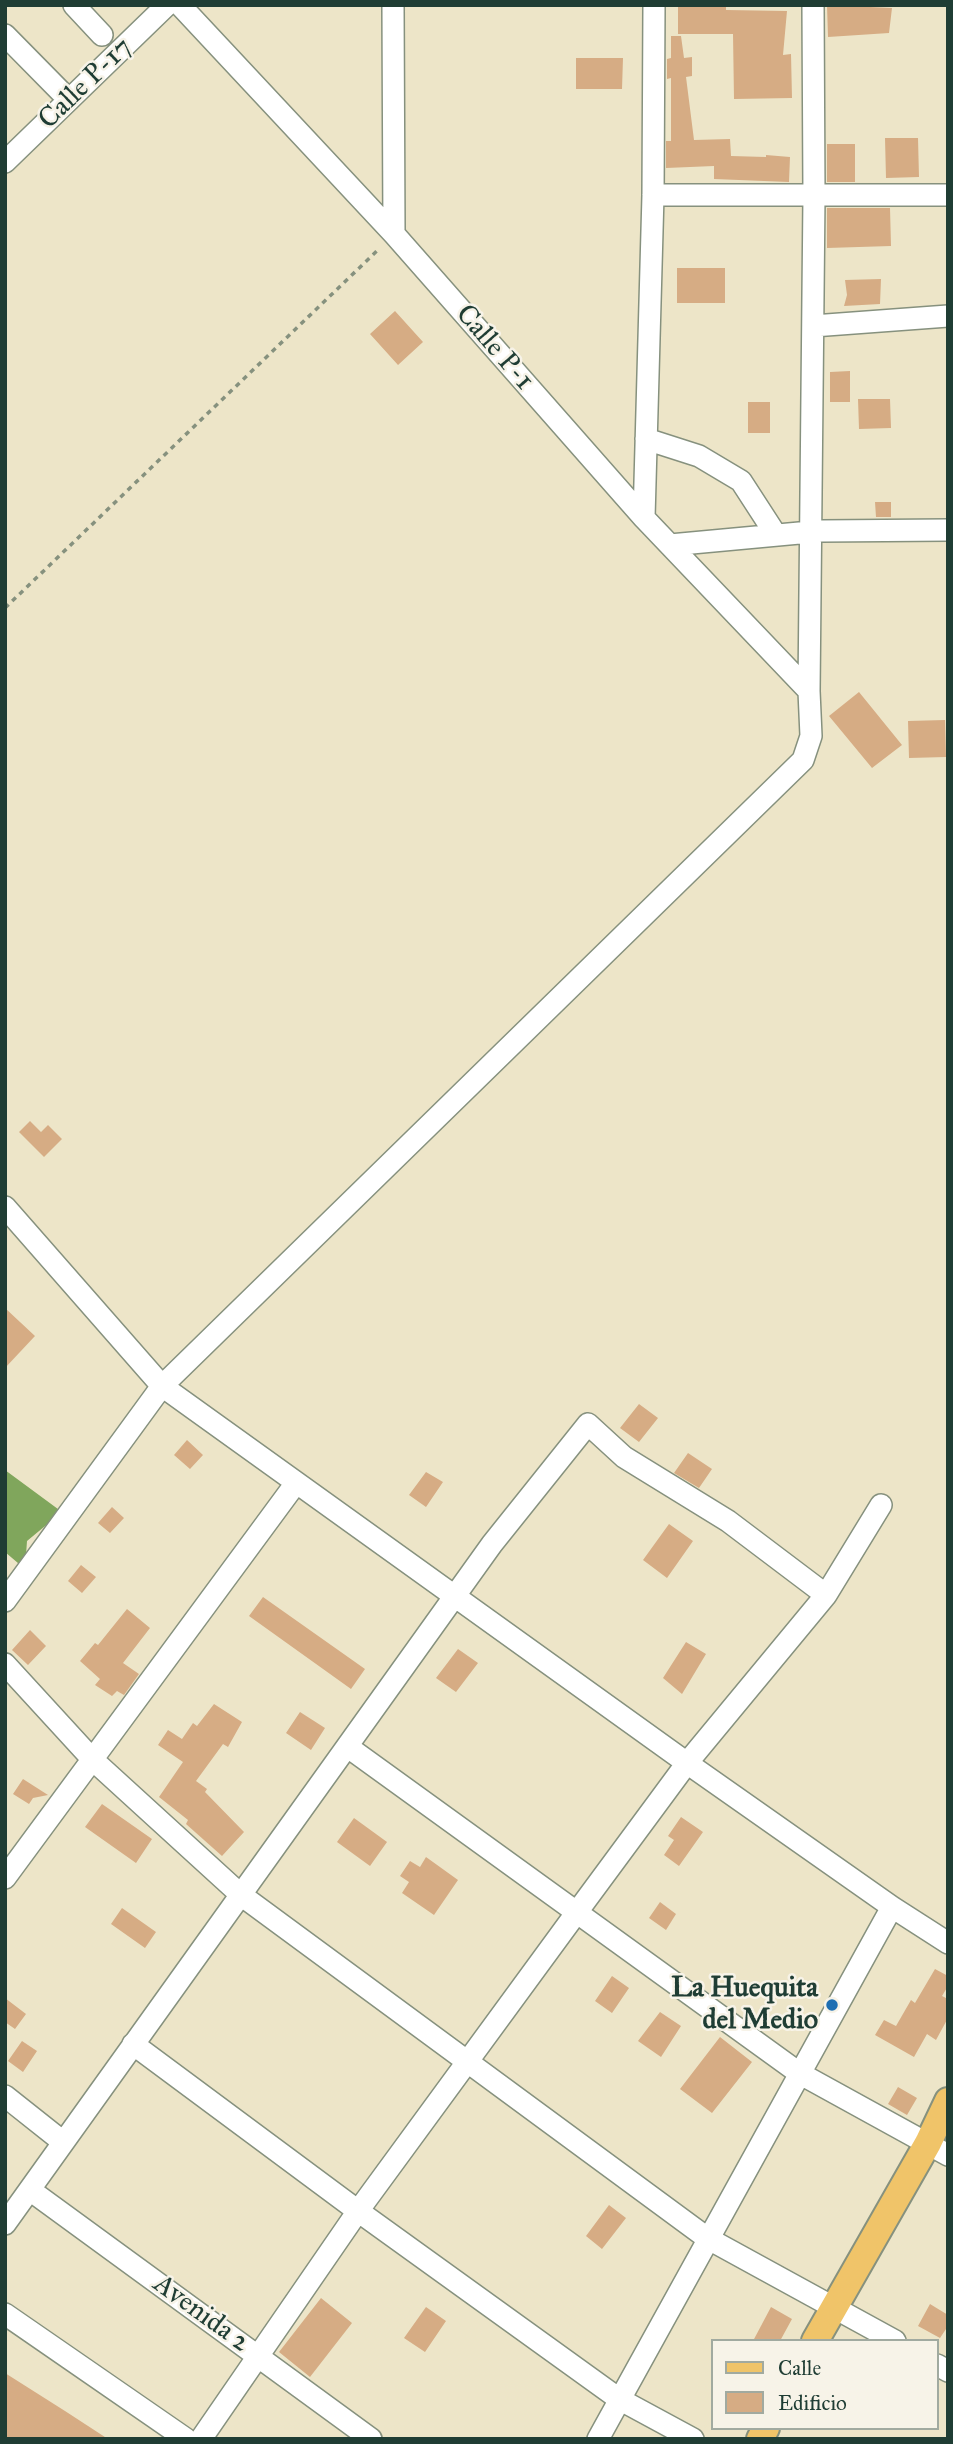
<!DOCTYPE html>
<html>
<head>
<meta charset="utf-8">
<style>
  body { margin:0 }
  #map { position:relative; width:953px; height:2444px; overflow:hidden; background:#ede5c8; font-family:"IM FELL Great Primer",serif }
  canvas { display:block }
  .frame { position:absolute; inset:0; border:7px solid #1f3d34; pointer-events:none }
  .legend { position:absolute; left:711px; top:2339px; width:228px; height:91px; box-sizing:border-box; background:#f7f3e8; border:2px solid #a1aaa0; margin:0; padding:9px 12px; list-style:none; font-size:21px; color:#1f3d34 }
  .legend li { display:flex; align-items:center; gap:14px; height:35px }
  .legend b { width:35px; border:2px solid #a1aaa0 }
</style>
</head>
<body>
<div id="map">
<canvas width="953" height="2444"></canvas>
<div class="frame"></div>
<ul class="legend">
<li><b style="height:9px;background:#f0c469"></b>Calle</li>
<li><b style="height:19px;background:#d6ac84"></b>Edificio</li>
</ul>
</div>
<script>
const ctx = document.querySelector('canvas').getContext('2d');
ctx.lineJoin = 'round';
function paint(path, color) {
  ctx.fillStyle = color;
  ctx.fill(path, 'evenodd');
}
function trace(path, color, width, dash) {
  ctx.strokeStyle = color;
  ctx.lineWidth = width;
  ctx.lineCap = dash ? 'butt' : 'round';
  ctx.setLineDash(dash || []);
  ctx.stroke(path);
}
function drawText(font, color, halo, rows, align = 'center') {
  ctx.font = font + ' "IM FELL Great Primer",serif';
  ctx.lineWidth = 5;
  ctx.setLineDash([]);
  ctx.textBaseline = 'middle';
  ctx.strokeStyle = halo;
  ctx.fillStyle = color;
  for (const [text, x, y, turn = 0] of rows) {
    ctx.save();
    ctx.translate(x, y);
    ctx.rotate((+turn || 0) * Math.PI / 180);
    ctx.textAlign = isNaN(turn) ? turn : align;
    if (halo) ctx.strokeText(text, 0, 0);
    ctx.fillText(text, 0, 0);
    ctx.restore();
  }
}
paint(new Path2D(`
  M5 1470 62 1512 27 1541 25 1569 5 1552Z`), '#80a65c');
paint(new Path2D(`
  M678 5H726V10L787 11 783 55 791 54 792 98 734 99 733 34H678Z
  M827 5 892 8 889 33 828 37Z
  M671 36H681L684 58 692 57V76L686 77 694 140 730 139 731 156 766 157V155L790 157 789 182 714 179V166L666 168V141H671V78L667 79V59L671 58Z
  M576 58H623L622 89H576Z
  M885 138H918L919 177 886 178Z
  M827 144H855V182H827Z
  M827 208H890L891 246 827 248Z
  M677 268H725V303H677Z
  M881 279 880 304 844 306 847 295 845 280Z
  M395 311 423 342 398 365 370 334Z
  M850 371V402H830V372Z
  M858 399H890L891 428 859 429Z
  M748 402H770V433H748Z
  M875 502H891V517H876Z
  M859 692 902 745 872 768 829 716Z
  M945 720 946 757 909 758 908 721Z
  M30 1121 41 1132 48 1125 62 1139 44 1157 19 1132Z
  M5 1308 35 1336 5 1368Z
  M639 1404 658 1418 639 1442 620 1428Z
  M187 1440 203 1455 190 1469 174 1455Z
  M688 1453 712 1469 699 1488 674 1473Z
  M426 1472 443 1482 426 1507 409 1495Z
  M112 1507 124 1518 110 1533 98 1523Z
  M669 1524 693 1541 667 1578 643 1560Z
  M81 1565 96 1577 82 1593 68 1581Z
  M263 1597 365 1669 351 1689 249 1616Z
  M127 1609 150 1628 123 1663 139 1674 124 1695 117 1691 112 1696 95 1685 100 1679 80 1661 95 1643 98 1645Z
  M30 1630 46 1646 28 1665 12 1650Z
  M686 1642 706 1654 682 1694 663 1678Z
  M458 1649 478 1663 456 1692 436 1678Z
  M214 1704 242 1722 228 1747 223 1744 196 1781 207 1789 205 1792 244 1832 222 1856 186 1824 188 1820 159 1797 183 1762 158 1745 168 1730 182 1739 193 1723 197 1726Z
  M300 1712 325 1728 311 1750 286 1733Z
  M23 1779 48 1795 33 1798 29 1804 13 1794Z
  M102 1804 152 1839 136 1863 85 1827Z
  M681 1817 703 1832 679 1866 664 1855 674 1840 668 1836Z
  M354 1818 387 1842 370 1866 337 1842Z
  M426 1857 458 1880 434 1915 402 1893 409 1882 400 1876 410 1861 420 1867Z
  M660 1902 676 1914 666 1930 649 1918Z
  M122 1908 156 1932 145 1948 111 1924Z
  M935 1969 948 1976V1986L942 1996 948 1999V2018L936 2040 927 2034 914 2057 875 2035 884 2020 896 2026 911 2000 915 2003Z
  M612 1976 629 1988 612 2013 595 2001Z
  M5 1998 26 2014 15 2029 5 2022Z
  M660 2012 681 2026 661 2057 638 2041Z
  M720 2037 752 2062 712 2113 680 2089Z
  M22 2041 37 2051 23 2072 8 2061Z
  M898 2087 917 2098 907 2115 888 2104Z
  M609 2205 626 2218 602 2249 586 2236Z
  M321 2298 352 2323 310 2377 279 2352Z
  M930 2304 948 2315V2326L940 2338 918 2326Z
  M426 2307 446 2321 425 2352 404 2338Z
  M771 2307 792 2319 780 2341H753Z
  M5 2373 65 2411 108 2439H5Z`), '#d6ac84');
const minor = new Path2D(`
  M74 5 102 35
  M180 5 394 234 644 518 809 691
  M393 5 394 234
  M5 35 69 100
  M5 162 167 5
  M653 195H948
  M813 326 948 316
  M646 439 699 456 741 481 776 535
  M644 518 653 195 654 5
  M670 545 821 531 948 530
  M5 1207 162 1386 687 1763 892 1907 948 1943
  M826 1595 881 1505
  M5 1601 162 1386 803 760 811 736 809 691 814 196 813 5
  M5 1664 93 1760 241 1895 707 2238 895 2341
  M348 1747 799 2073 948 2155
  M5 1878 296 1483
  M133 2044 358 2211 619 2399 693 2439
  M5 2096 63 2142
  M30 2190 371 2439
  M5 2224 492 1544 588 1424 624 1457 728 1521 826 1595 687 1763 577 1912 358 2211 201 2439
  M5 2314 186 2439
  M937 2365 948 2371
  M598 2439 892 1907`);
const major = new Path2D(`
  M815 2341 928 2143 948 2101
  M760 2439 766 2428`);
trace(minor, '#86917e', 24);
trace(major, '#86917e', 30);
trace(new Path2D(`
  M5 608 380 248`), '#86917e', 3.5, [5, 5]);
trace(minor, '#fff', 21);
trace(major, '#f0c469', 26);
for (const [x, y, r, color] of [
  [832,2005,7,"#1f6fb2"]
]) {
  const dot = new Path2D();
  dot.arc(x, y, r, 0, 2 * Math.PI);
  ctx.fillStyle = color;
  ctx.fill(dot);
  trace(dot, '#f7f3e8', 2.5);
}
drawText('28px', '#1f3d34', '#f7f3e8', [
  ["Calle P-17",86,84,-44],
  ["Calle P-1",494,348,49],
  ["Avenida 2",201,2314,36]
]);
drawText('bold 28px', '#1f3d34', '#f7f3e8', [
  ["La Huequita",818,1989],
  ["del Medio",818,2021]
], 'right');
</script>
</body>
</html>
